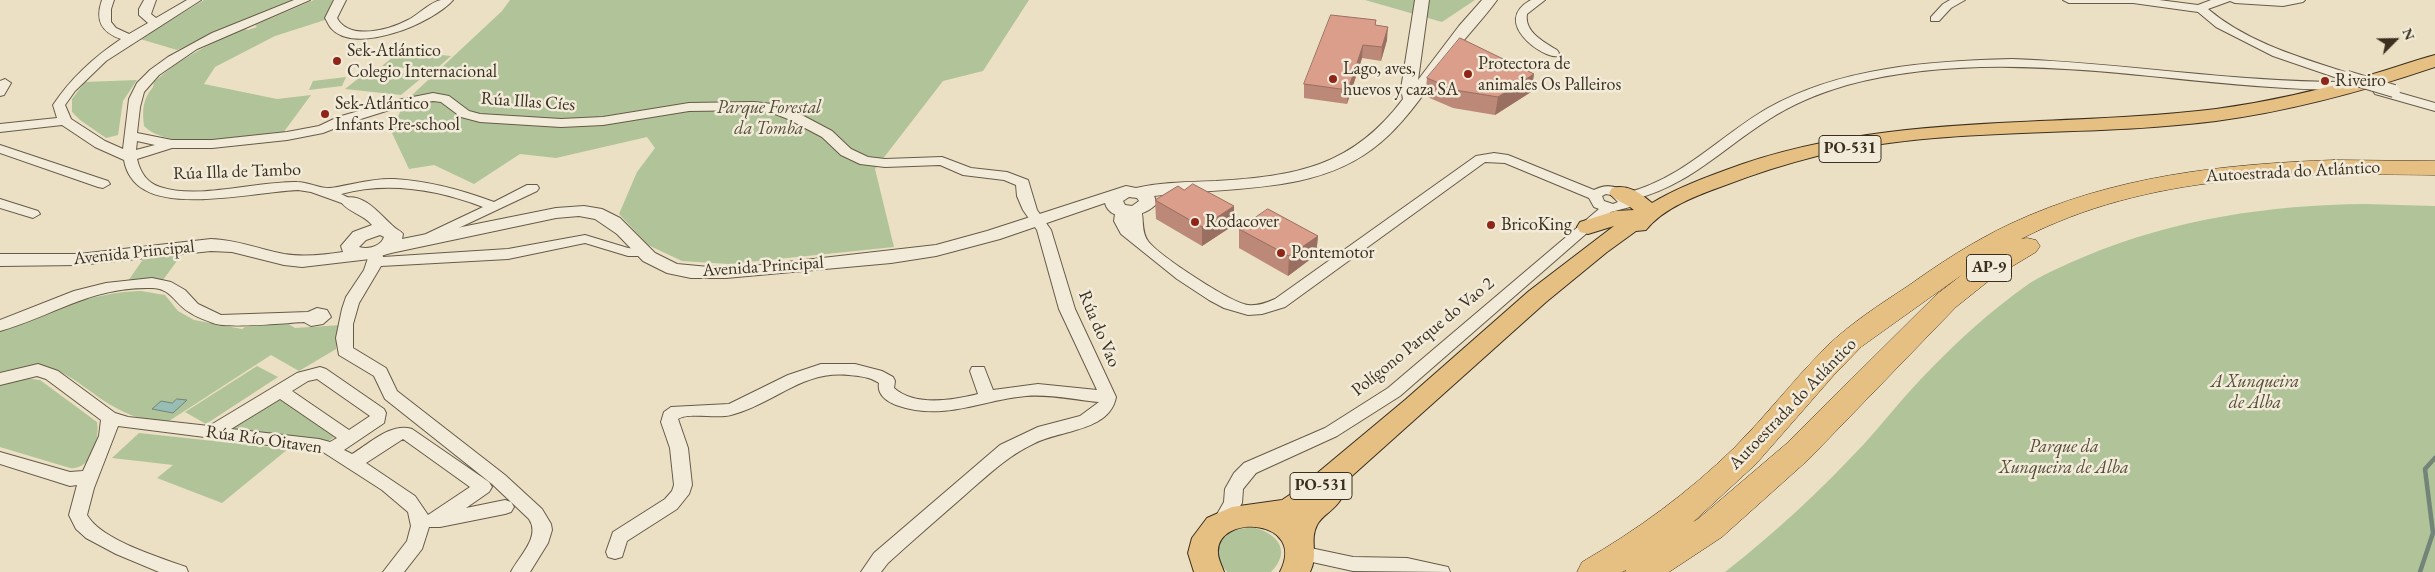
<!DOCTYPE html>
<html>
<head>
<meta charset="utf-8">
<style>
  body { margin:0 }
  #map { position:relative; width:2435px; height:572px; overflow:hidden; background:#ebe0c4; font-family:"EB Garamond",serif }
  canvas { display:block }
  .north { position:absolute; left:2370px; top:15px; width:50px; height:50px; -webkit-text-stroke:4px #f2ebd9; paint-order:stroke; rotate:67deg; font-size:14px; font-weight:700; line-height:20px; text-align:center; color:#3b2f1f }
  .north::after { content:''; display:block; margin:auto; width:18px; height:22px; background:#3b2f1f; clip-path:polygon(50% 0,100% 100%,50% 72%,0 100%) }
</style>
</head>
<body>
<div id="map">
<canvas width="2435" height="572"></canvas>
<div class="north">N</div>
</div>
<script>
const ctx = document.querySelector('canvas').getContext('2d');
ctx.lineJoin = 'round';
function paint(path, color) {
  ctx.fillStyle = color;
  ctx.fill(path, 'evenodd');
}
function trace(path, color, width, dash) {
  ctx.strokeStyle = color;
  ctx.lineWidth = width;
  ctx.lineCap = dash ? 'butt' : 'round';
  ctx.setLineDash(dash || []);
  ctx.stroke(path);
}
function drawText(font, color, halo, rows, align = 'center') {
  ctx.font = font + ' "EB Garamond",serif';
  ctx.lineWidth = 5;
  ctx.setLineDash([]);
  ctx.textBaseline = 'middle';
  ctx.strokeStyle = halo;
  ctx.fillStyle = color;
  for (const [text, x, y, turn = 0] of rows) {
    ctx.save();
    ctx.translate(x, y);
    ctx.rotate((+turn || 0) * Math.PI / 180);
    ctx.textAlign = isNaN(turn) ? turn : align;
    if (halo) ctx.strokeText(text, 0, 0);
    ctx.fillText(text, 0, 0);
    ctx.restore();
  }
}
paint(new Path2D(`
  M204 0H293L177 50 140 39Z
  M314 0H333L325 20 275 36 215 67 204 84 277 99 311 95 283 133C248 136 171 153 144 126 142 109 143 99 153 87L154 82C180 58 211 43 244 29L248 30 257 27 255 25Z
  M510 0H1029L983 71 943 81 875 169 894 247 729 264 682 261 648 245 619 214 637 172 655 148 647 137 556 158 520 154 474 184 434 165 409 169 392 133 401 109 411 96 502 11Z
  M1365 0H1475L1442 22Z
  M400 51 451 56 435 70 382 66Z
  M369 70 424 76 401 95 345 89Z
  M346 77 342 86 309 90 313 81Z
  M137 80 123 101 118 135 106 138 80 120 72 112V99L85 82Z
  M2365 204 2435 206V572H1725C1775 533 1821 490 1864 444 1883 423 1901 400 1920 380 1953 345 1991 310 2030 283 2048 272 2067 264 2086 256 2174 219 2270 205 2365 204Z
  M182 254 163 280 128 281 144 258Z
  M141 291 165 295 178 311 194 320 242 329 245 327 287 323 295 328 341 325 336 349 299 371 271 355 169 421C154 420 137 419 124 412 75 389 61 349 0 375V331C47 313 90 292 141 291Z
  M257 366 278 377 206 424 185 412Z
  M24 378 40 380 97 422C100 438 91 471 70 468L0 447V385Z
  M274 400H282L335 434V437L328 441 232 429 231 425Z
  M139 433 288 449 222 503 157 478 173 465 112 458Z
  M1251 527C1276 532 1293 550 1271 572H1227L1217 559 1219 543 1232 531Z`), '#b1c399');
const water = new Path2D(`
  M177 399 187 400 173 413 152 409 161 401 172 403Z`);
paint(water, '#98bdb4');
trace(water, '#738478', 1);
trace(new Path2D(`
  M2420 572 2433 533 2425 469 2435 458`), '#738478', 4.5);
const minor = new Path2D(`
  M102 0H114L111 9V22L116 28 129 34 148 23 139 15V9L144 0H156L151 14 156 18 187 0H201L106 61 75 91 65 105 71 119 105 141 123 149 129 99 137 83 150 70 168 57 212 33 294 0H310L197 49 159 75 144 92 140 107 137 133 172 140H212L287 132 319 126 338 117 393 101 433 93 449 96 469 111 480 114 561 119 603 117 689 103 754 102 772 104 798 113 832 131 851 149 868 157 885 159 942 157 971 168 1007 172 1028 180 1037 210 1051 230 1075 309 1116 397C1110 431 1061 430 1035 443 1007 456 988 475 965 495 939 518 913 540 888 563L881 572H861L874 553 1000 445 1038 427 1080 416 1099 402C1075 400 1051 394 1026 396 980 400 944 422 896 405 886 401 877 394 879 383 870 377 860 376 849 375 802 370 774 404 731 415 717 419 688 412 678 419L688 448 692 485 689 494 677 509 627 541 622 557 615 559 608 557 606 552 613 532 665 499 672 491 674 485 670 448 661 422 664 412 671 407 729 404 788 375 821 364H855L882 371 893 377 895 381 894 388C915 407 954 400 978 394L970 371 972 367H984L993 390 1038 384 1097 390 1059 309 1037 230 1023 210 1017 196 1016 185 1004 180 963 175 940 165 885 167 860 164 841 155 822 137 788 119 770 112 754 110 689 111 603 125 561 127 480 122 461 117 441 102 433 101 399 107 348 123 323 133 287 140 212 148H172L137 159C140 172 147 183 160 187 198 200 257 181 297 182 307 182 322 189 330 188 352 185 372 178 394 179 429 181 462 190 494 202L527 185H537L539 188 537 191 431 241 424 237 426 234 483 207C438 190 389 181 341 194L357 202 350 206 311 192 298 190C258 192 179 210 145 190 133 184 126 172 124 160L95 147 62 125 0 132V124L57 118 53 105C71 78 94 57 121 39 101 32 95 20 102 0ZM137 141 155 145 136 150Z
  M334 0H346L337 18C349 41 389 30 408 20 418 15 430 2 441 0 444 0 449 0 453 0 433 23 355 56 331 28 329 26 327 21 325 18Z
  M1531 0H1545L1527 14C1524 32 1544 42 1557 50L1559 53 1557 56C1544 59 1490 22 1531 0Z
  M1950 0H1965L1951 8 1939 21H1931V17L1943 4Z
  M2063 0H2159L2198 5 2211 0H2305L2303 2 2283 6 2235 3 2230 1 2208 9C2248 43 2302 58 2351 74L2353 77 2347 81 2343 80 2273 56 2216 27 2198 12 2133 3H2069Z
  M2012 59C2125 63 2238 83 2352 82L2358 86 2352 90C2183 91 2014 41 1847 85 1820 93 1792 104 1768 120 1719 151 1690 185 1632 200L1630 207 1611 212 1400 396 1337 436 1256 473 1243 489 1242 503 1227 528 1221 530 1215 528 1212 523 1224 502 1225 489 1234 473 1244 463 1325 428 1388 388 1599 209 1594 207 1589 198 1505 163 1485 162 1285 307 1262 314 1248 315 1224 308 1209 300 1177 279 1121 234 1114 221 1116 207H1126L1128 211 1135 207 1140 208C1145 216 1140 230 1148 241 1158 255 1231 303 1248 305 1258 306 1266 303 1275 299L1476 156 1494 153 1508 155 1594 190C1605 184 1616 185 1626 193 1684 178 1718 137 1768 108 1841 67 1930 61 2012 59ZM1606 194 1611 195 1618 202 1613 204 1604 201 1602 196Z
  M5 79 11 83 4 95 0 96V81Z
  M2379 87 2435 103V111L2375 94 2373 91Z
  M0 145 108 181 110 184 103 188 98 187 0 153Z
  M0 199 38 211 40 214 33 218 0 208Z
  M585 235 628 248 648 250 650 253 648 256H628L585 243 508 259 381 266 359 303 353 324V348L386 368 397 391 505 475 542 509 551 524 552 530 548 543 530 572H511C519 556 541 537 529 519L492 484 385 399 374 376 339 355 336 338 342 309 346 297 364 270 371 249H381L383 257 508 249Z
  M152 278 171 282 185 290 198 304 221 315 308 312 317 308 327 310 331 317 323 324 311 326 304 322C286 323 227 329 213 323 205 320 196 317 189 312 175 304 171 288 152 288 92 286 53 316 0 331V320L74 291 106 283Z
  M38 364 58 371 115 413 128 417 209 426 297 373 320 367 326 369 384 409 386 413 384 423 344 450 352 454C369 444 391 422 412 429L489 482 492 487 489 492 466 508 505 500 511 502 514 507 511 512 505 514 440 527H429L422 549 404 572H383L407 541 411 526 408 512 382 490 323 452 118 426 94 488 87 515C101 540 159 557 186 567L188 572H159L116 554 86 538 76 529 69 515 77 485 70 486 0 464V452L70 472 83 471 99 436 101 420 46 379 37 376 0 385V373ZM317 379 370 416 349 430 292 391 308 381ZM280 399 337 438 330 442 319 439 231 429ZM403 439 470 487 428 515 415 496 366 463Z
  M1301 546 1353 557 1407 558 1448 567 1450 572 1353 571 1294 558 1292 553 1294 548Z`);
const tertiary = new Path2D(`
  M1415 0H1429L1418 80 1459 26 1482 0H1497C1485 17 1469 33 1456 50 1407 115 1384 163 1298 181 1250 191 1202 190 1154 196L1157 203C1147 217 1110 224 1105 203L1000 239 936 256 891 263 726 278H691L667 273 643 261 617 234 595 219 579 216 556 218 391 253 370 259 302 267 284 265 232 252 211 251 79 265 0 266V254H79L211 239C237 240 259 249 284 254 304 257 324 255 343 252L341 246 353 232 372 225C364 215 348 212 341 202L344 198C365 193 380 215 394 227 397 230 400 230 403 234L402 239 556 208 584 206 602 209 620 218 655 253 677 264 709 267 761 265 936 245 987 231 1126 186 1136 188C1162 182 1189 182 1216 181 1296 176 1352 167 1403 99L1401 89ZM1129 197 1137 198 1139 201 1132 206 1125 205 1123 201ZM380 235 384 237C381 246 369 250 359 247L366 240Z`);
const primary = new Path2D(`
  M2435 55V67C2364 91 2291 111 2216 121 2084 138 1947 125 1817 156 1785 164 1754 174 1723 186 1698 195 1663 208 1646 230L1636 231 1607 252 1546 302 1335 491 1341 499C1335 510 1322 515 1317 525 1309 541 1319 554 1310 572H1280C1308 518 1215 513 1218 553 1218 559 1222 566 1224 572H1194L1188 553 1192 538 1207 518 1232 507 1282 500 1297 490 1405 400 1529 291 1614 226 1588 234 1580 232 1577 227 1580 222 1615 211 1634 210C1627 204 1614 200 1609 193L1612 188C1628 184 1640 193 1652 203 1675 189 1701 179 1726 170 1883 111 2052 129 2216 109 2267 102 2317 91 2366 76 2389 70 2412 61 2435 55Z`);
const motorway = new Path2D(`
  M2334 160 2435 161V175C2295 173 2148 173 2021 239L2027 238 2036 240 2040 246 2036 252 1991 279 1956 307 1808 460 1722 537 1669 572H1625L1626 570 1622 572H1577L1582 562C1637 530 1688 493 1734 448 1766 416 1794 379 1826 347 1851 323 1879 305 1908 286 1940 263 1974 241 2010 224 2112 176 2223 164 2334 160ZM1963 274 1936 295 1786 444 1698 519 1693 522 1756 464 1834 375 1861 347Z`);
trace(minor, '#675b48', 2);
trace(tertiary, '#675b48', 2);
trace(primary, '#3b2f1f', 2);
trace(motorway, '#3b2f1f', 1);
paint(minor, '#f2ebd9');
paint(tertiary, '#f2ebd9');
paint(primary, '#e6c082');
paint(motorway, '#e6c082');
const minorBridge = new Path2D(`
  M2347 77 2394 91`);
trace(minorBridge, '#675b48', 14, []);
trace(minorBridge, '#f2ebd9', 12);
paint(new Path2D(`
  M1376 25 1387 40 1381 61 1362 58 1347 104 1304 98V84Z
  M1534 74 1531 92 1495 115 1453 108 1425 96 1427 78Z
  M1155 200 1234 225 1202 246 1156 219Z
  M1239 229 1318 236 1316 255 1288 276 1239 248Z`), '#bc8878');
paint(new Path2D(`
  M1388 27 1387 40 1381 61 1382 47Z
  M1363 45 1362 58 1347 104 1348 90Z
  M1534 74 1531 92 1495 115 1498 97Z
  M1234 206V225L1202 246V227Z
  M1318 236 1316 255 1288 276 1289 256Z`), '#996f61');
const building = new Path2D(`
  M1331 15 1376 20 1375 25 1388 27 1382 47 1363 45 1348 90 1304 84Z
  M1460 38 1534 74 1498 97 1455 90 1427 78Z
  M1193 184 1234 206 1202 227 1155 200 1178 186 1184 190Z
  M1268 209 1318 236 1289 256 1239 229Z`);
paint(building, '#db9e8b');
trace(building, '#996f61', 1);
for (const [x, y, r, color] of [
  [337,61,5,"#8f2418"],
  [1468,74,5,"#8f2418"],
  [1333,79,5,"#8f2418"],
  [2325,81,5,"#8f2418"],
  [325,114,5,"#8f2418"],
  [1195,222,5,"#8f2418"],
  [1491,225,5,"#8f2418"],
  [1281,253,5,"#8f2418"]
]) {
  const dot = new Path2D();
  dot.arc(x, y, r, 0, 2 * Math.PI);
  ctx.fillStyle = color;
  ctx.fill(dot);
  trace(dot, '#f2ebd9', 2);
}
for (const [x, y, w] of [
  [1850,149,62],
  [1989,268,45],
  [1321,486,62]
]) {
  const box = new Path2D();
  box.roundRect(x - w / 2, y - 13.5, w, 27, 4);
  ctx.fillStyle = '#f2ebd9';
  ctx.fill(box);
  trace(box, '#3b2f1f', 1);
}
drawText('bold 16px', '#3b2f1f', null, [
  ["PO-531",1850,149],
  ["AP-9",1989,268],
  ["PO-531",1321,486]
]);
drawText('18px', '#3b2f1f', '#f2ebd9', [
  ["Sek-Atlántico",347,51],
  ["Colegio Internacional",347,72],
  ["Protectora de",1478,64],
  ["animales Os Palleiros",1478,85],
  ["Lago, aves,",1343,69],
  ["huevos y caza SA",1343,90],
  ["Riveiro",2335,81],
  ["Sek-Atlántico",335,104],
  ["Infants Pre-school",335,125],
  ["Rodacover",1205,222],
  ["BricoKing",1501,225],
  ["Pontemotor",1291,253]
], 'left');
drawText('18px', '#3b2f1f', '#f2ebd9', [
  ["Rúa Illas Cíes",528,102,4],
  ["Rúa Illa de Tambo",237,172,-2],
  ["Autoestrada do Atlántico",2293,172,-3],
  ["Avenida Principal",134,253,-6],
  ["Avenida Principal",763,267,-4],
  ["Rúa do Vao",1099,329,67],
  ["Polígono Parque do Vao 2",1423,337,-39],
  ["Autoestrada do Atlántico",1793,404,-46],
  ["Rúa Río Oitaven",264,440,8]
]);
drawText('italic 18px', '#534d37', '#f2ebd9', [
  ["Parque Forestal",769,108],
  ["da Tomba",769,129],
  ["A Xunqueira",2255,382],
  ["de Alba",2255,403],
  ["Parque da",2064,447],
  ["Xunqueira de Alba",2064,468]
]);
</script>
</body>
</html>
